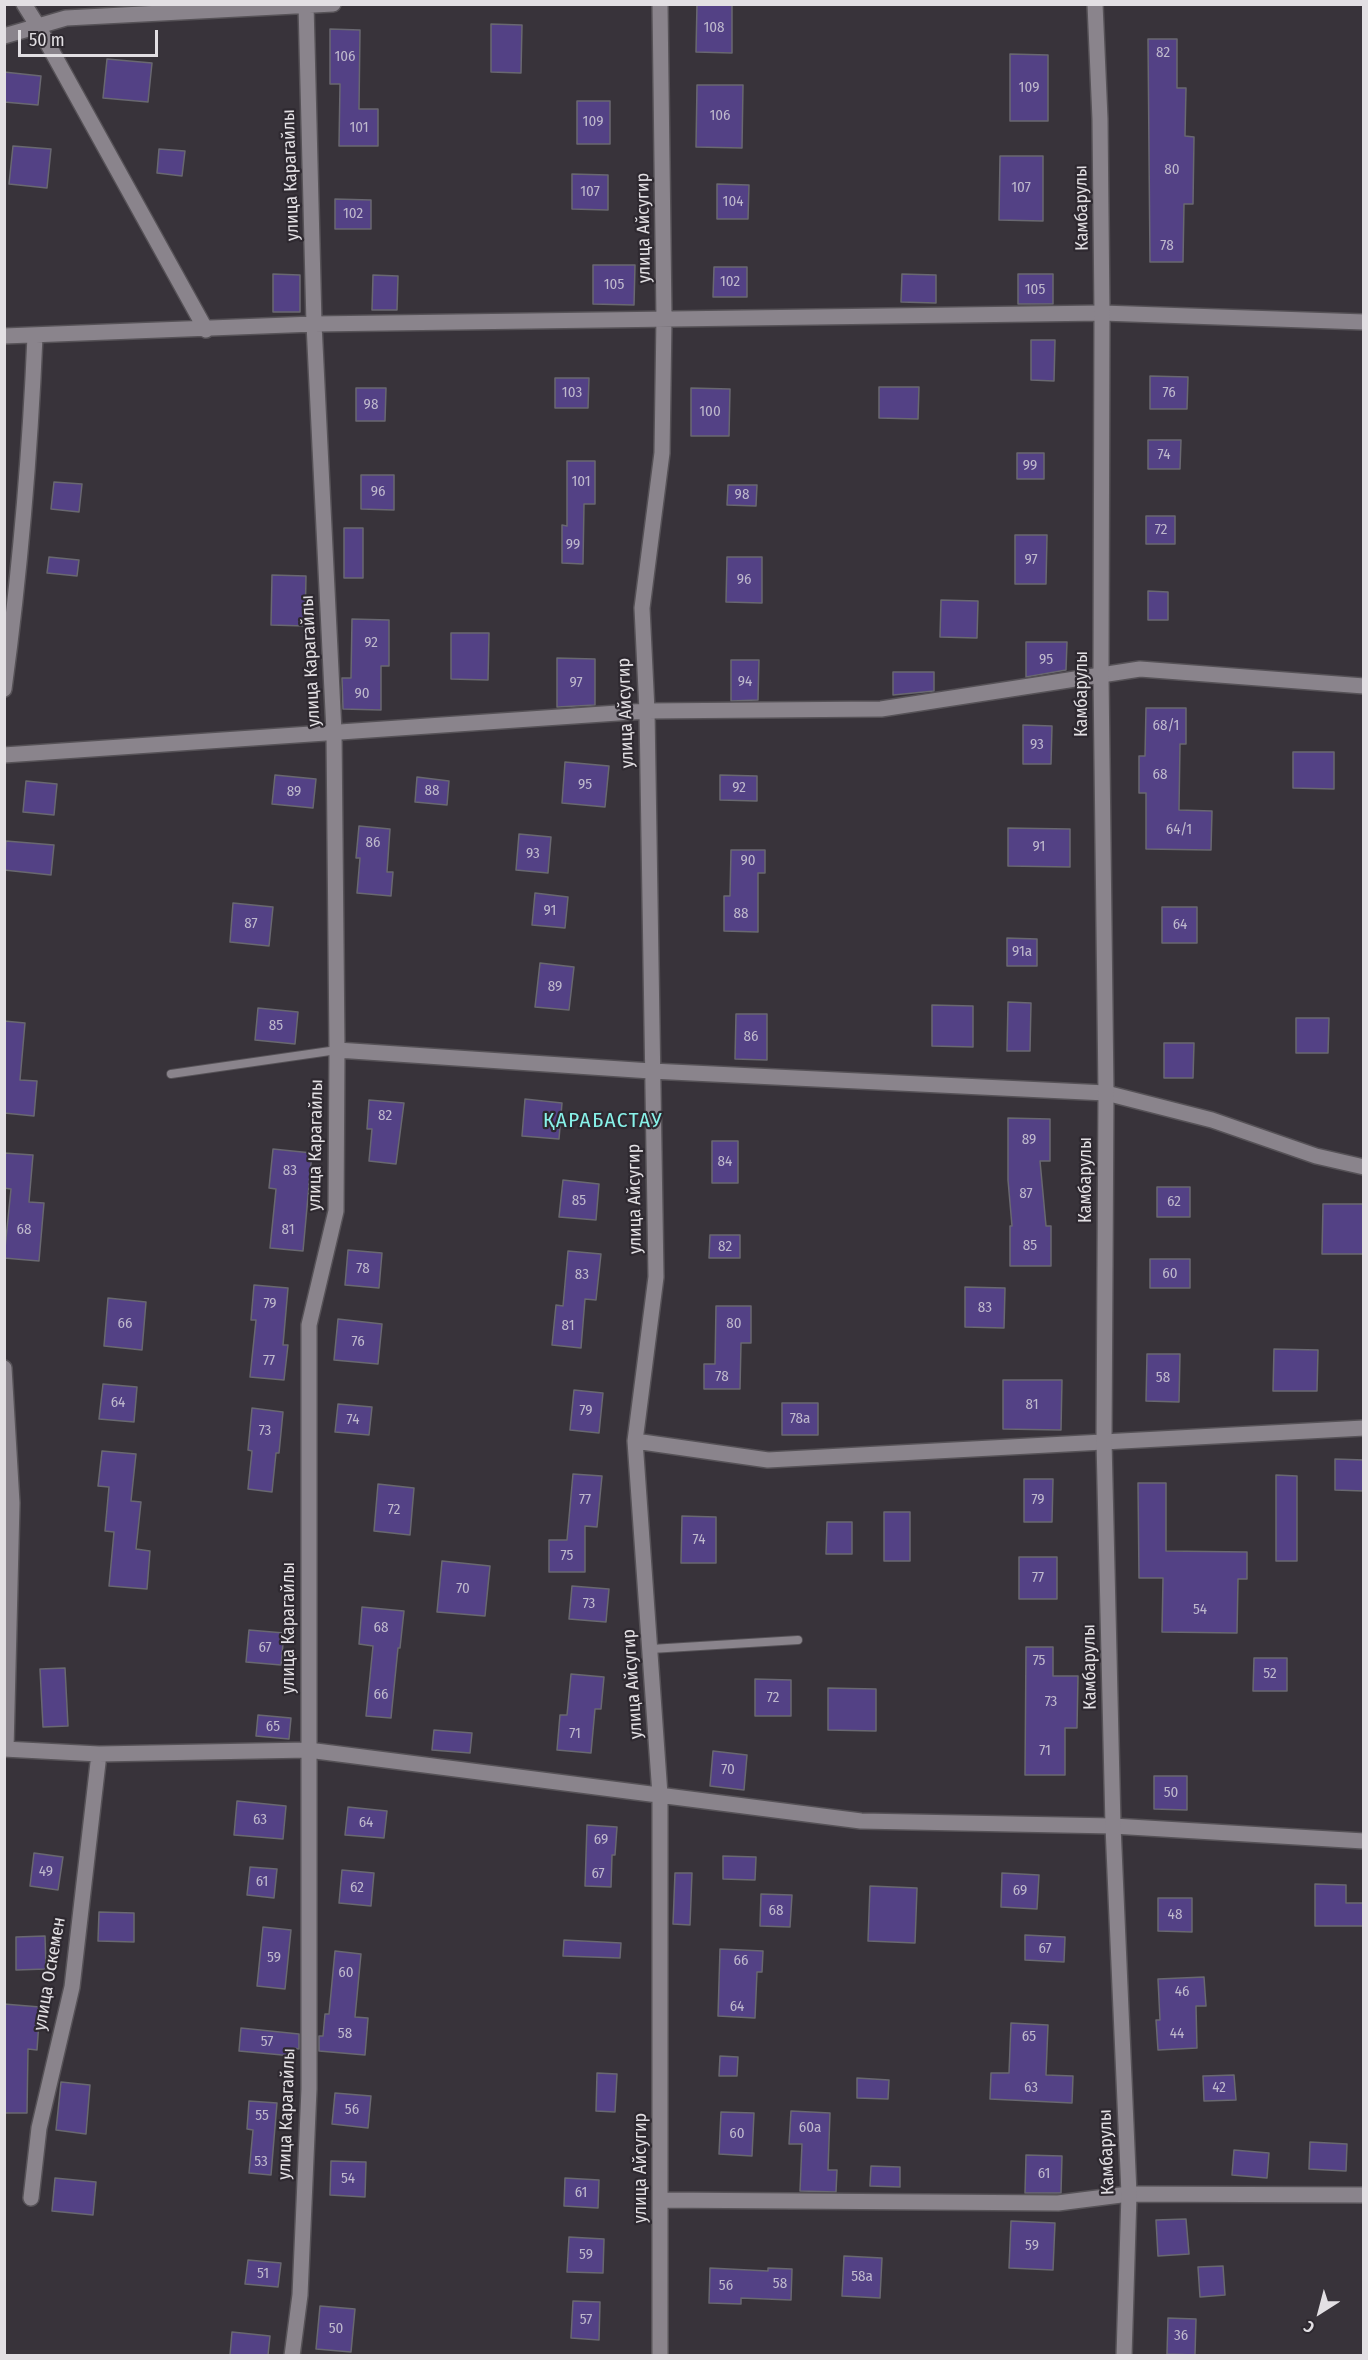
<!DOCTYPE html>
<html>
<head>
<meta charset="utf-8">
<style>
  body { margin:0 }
  #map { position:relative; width:1368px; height:2360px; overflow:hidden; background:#38333a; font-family:"Fira Sans Condensed",sans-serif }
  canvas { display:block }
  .frame { position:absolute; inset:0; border:6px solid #e2dfe3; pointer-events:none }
  .north { position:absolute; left:1290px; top:2282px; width:60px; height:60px; -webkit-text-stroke:4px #2e2930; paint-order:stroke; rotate:216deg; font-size:16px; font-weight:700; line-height:24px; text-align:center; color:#e2dfe3 }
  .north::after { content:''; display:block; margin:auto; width:21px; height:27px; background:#e2dfe3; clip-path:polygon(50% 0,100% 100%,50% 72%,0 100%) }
  .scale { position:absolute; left:18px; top:30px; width:140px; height:27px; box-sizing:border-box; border:3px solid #e2dfe3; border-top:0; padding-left:8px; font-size:18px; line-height:21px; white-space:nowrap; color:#e2dfe3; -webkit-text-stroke:4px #2e2930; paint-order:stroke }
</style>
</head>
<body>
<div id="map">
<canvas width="1368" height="2360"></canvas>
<div class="frame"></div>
<div class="north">С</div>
<div class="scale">50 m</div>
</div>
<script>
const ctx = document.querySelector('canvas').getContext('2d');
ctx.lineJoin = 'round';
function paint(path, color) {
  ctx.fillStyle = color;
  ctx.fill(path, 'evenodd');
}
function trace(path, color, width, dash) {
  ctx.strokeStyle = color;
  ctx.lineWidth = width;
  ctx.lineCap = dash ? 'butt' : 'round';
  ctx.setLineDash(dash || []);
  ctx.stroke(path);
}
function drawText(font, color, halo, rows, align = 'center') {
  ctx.font = font + ' "Fira Sans Condensed",sans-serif';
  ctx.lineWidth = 4.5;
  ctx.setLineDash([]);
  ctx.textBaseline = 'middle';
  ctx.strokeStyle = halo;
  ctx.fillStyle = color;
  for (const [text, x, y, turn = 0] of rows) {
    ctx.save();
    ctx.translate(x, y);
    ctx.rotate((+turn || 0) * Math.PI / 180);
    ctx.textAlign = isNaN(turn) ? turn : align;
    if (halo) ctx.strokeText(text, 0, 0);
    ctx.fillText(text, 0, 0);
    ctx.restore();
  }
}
const building = new Path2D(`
  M697 4H732V53L696 52Z
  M491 24 522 25 521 73 491 72Z
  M330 29 360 30 359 109H378V146H339L340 84H330Z
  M1148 39H1177V88H1186L1185 136 1194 137 1193 204H1184L1183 262H1150Z
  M1010 54 1048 55V121H1010Z
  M107 59 152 63 148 102 103 98Z
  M4 72 41 76 38 105 4 102Z
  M697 85H743L742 148 696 147Z
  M577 101H610V144H577Z
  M13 146 51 149 47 188 9 184Z
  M159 149 185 151 182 176 157 173Z
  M1000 156H1043V221L999 220Z
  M572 174 608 175V210L572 209Z
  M717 184 749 185 748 219H717Z
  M335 199 371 200V229H335Z
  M593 265H635L634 305 593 304Z
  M714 267H747V297H713Z
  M273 274 300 275V312H273Z
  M902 274 936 275V303L901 302Z
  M1018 274H1053V304H1018Z
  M373 275 398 276 397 310H372Z
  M1031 340H1055L1054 381 1031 380Z
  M1150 376 1188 377 1187 409H1150Z
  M555 378H589L588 408H555Z
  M879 387H919L918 419 879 418Z
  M356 388H386L385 421H356Z
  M691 388 730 389 729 436H691Z
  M1148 440H1181L1180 469H1148Z
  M1017 453H1044V479H1017Z
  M567 461H595V504H584L583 564 562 563V525L567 526Z
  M361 475H394V510L361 509Z
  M54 482 82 484 79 512 51 509Z
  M728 485H757L756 506 727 505Z
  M1146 516H1175V544H1146Z
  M344 528H363V578H344Z
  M1015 535H1047L1046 584H1015Z
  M49 557 79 560 77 576 47 573Z
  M727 557H762V603L726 602Z
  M272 575 306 576 305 626 271 625Z
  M1148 591 1168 592V620H1148Z
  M941 600 978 601 977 638 940 637Z
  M352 619 389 620V666H381V710L343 709 342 678H351Z
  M451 633H489L488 680 451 679Z
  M1026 642H1067L1066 670 1026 677Z
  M557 658 595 659V705L557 707Z
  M731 660H759L758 700 731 701Z
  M893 672H934V691L893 695Z
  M1146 708H1186V744H1180L1179 810 1212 811 1211 850 1146 849V793H1139V756H1145Z
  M1023 725 1052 726 1051 764H1023Z
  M1293 752H1334V789L1293 788Z
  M565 762 609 766 605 807 562 803Z
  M275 775 316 779 313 808 272 804Z
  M720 775 757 776V801L720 800Z
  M417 777 449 781 447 805 415 802Z
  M26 781 57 784 54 815 23 812Z
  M359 826 390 829 387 872H393L391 896 357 893 360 858H356Z
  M1008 828 1070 829V867L1008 866Z
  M519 834 551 837 548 873 516 870Z
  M6 841 54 845 51 875 4 870Z
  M731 850H765V873H758V932L724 931V896H730Z
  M535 893 568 897 565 928 532 925Z
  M233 903 273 907 269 946 230 942Z
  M1162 907H1197V943H1162Z
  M1007 938 1037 939V966H1007Z
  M540 963 574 967 569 1010 535 1007Z
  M1008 1002 1031 1003 1030 1051H1007Z
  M932 1005 973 1006V1047L932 1046Z
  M258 1008 298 1012 295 1044 255 1040Z
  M736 1014H767V1060L735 1059Z
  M1296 1018H1329L1328 1053H1296Z
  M4 1021 25 1023 20 1080 37 1081 34 1116 4 1113Z
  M1164 1043H1194L1193 1078H1164Z
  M525 1099 562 1103 559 1139 522 1136Z
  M369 1100 404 1103 396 1164 369 1161 372 1129H367Z
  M1008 1118 1050 1119V1161H1040L1046 1226H1051V1266H1010V1226H1012L1008 1180Z
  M712 1141H738V1183H712Z
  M273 1149 312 1153 303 1251 270 1248 276 1189 269 1188Z
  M4 1153 33 1155 29 1202 44 1203 39 1261 4 1258 11 1189 4 1188Z
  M563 1180 599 1184 596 1220 559 1217Z
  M1157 1187H1190V1217H1157Z
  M1323 1204H1364V1254H1322Z
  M710 1235H740V1258H709Z
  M348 1250 382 1253 379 1288 345 1285Z
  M568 1251 601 1254 596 1300 585 1299 581 1348 552 1345 556 1305 563 1306Z
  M1150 1259H1190V1288H1150Z
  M254 1285 288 1288 283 1345H288L284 1380 250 1377 256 1320H251Z
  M965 1287 1005 1288 1004 1328 965 1327Z
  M108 1298 146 1302 142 1350 104 1346Z
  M716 1306H751V1343H741L740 1389H704V1364H715Z
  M338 1319 382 1324 378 1364 334 1360Z
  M1274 1349 1318 1350 1317 1391H1273Z
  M1147 1354H1180L1179 1402 1146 1401Z
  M1003 1380H1062L1061 1430 1003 1429Z
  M103 1384 137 1387 134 1422 99 1419Z
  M574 1390 603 1393 599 1433 570 1430Z
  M782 1403H818V1435H782Z
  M338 1404 372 1407 369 1435 335 1432Z
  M252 1408 283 1412 279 1453H276L272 1492 248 1489 252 1451 248 1450Z
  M102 1451 136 1454 131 1501 141 1502 136 1549 150 1551 147 1589 109 1586 114 1532 105 1531 109 1487 98 1486Z
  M1335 1459 1364 1460V1491L1335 1490Z
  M573 1474 602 1476 597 1527 585 1526V1572H549V1540H567Z
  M1276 1475 1297 1476V1561H1276Z
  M1024 1479H1053L1052 1522H1024Z
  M1138 1483H1166V1551L1247 1552V1579H1238L1237 1633 1162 1632 1163 1578H1139Z
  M378 1484 414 1488 410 1535 374 1531Z
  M884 1512H910V1561H884Z
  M682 1516 716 1517V1563H681Z
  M827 1522H852V1554H826Z
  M1019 1557H1057V1599H1019Z
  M442 1561 490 1566 485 1616 437 1612Z
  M572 1586 609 1589 606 1622 569 1619Z
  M362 1607 404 1611 400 1648H398L391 1718 366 1716 373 1646 359 1644Z
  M249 1630 284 1633 281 1665 246 1662Z
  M1026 1647H1053V1676H1078L1077 1728H1065V1775H1025Z
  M1254 1658H1287V1691H1253Z
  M65 1668 68 1726 43 1727 40 1669Z
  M571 1674 604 1677 601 1709H595L591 1753 557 1750 560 1715H567Z
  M755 1679 791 1680V1716H755Z
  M828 1688 876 1689V1731L828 1730Z
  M258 1715 291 1718 289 1739 256 1736Z
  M434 1730 472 1733 470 1753 432 1750Z
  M713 1751 747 1755 744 1790 710 1786Z
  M1154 1776H1187V1810L1154 1809Z
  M237 1801 286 1806 283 1839 234 1835Z
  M348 1807 387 1811 384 1838 345 1835Z
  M587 1825 617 1827 615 1855H612L611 1887 585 1886Z
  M34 1853 63 1857 58 1890 30 1886Z
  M723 1856 756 1857 755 1880 723 1879Z
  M250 1867 277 1869 274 1898 247 1895Z
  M342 1870 374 1873 371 1906 339 1903Z
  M675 1873H692L690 1925 673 1924Z
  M1002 1873 1039 1875 1037 1909 1001 1907Z
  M1315 1884 1346 1885V1903H1364V1926H1315Z
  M870 1886 917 1888 915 1943 868 1941Z
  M761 1894 792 1895 790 1927 760 1926Z
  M1158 1898H1192V1932L1158 1931Z
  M99 1912 134 1913V1942L98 1941Z
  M263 1927 291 1930 285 1989 257 1986Z
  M1025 1935 1065 1937 1064 1962 1025 1960Z
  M45 1936 46 1969 16 1970V1937Z
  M564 1940 621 1943 620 1958 563 1956Z
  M720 1949 763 1951 762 1972H757L755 2018 718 2016Z
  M335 1951 361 1954 355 2017 368 2018 365 2055 319 2051V2036H323L325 2014H329Z
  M1204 1977 1206 2006H1196L1197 2048 1158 2050 1156 2020H1160L1158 1979Z
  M4 2004 40 2007 37 2050 28 2049 27 2113H4Z
  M1011 2023 1048 2025 1046 2075 1073 2076 1072 2103 990 2099 991 2073H1009Z
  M241 2028 299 2034V2049L294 2048 293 2056 239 2051Z
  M720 2056 738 2057 737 2076H719Z
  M597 2073 617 2074 615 2112 596 2111Z
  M1234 2075 1236 2100 1204 2101 1203 2076Z
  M857 2078 889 2080 888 2099 857 2098Z
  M61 2082 90 2085 86 2134 56 2130Z
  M335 2093 371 2096 368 2128 332 2124Z
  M249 2101 277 2103 271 2175 249 2173 253 2130 247 2129Z
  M791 2111 830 2113 828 2170H837L836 2192 800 2191 802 2144H789Z
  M721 2112 754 2113 752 2156 719 2154Z
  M1310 2142 1347 2144 1346 2171 1309 2169Z
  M1234 2150 1269 2153 1267 2178 1232 2175Z
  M1026 2155 1062 2156 1061 2193H1025Z
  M331 2161 366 2162 365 2197 330 2195Z
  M871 2166 900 2167V2187L870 2186Z
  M55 2178 96 2182 93 2215 52 2211Z
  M565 2178 599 2180 598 2208 564 2206Z
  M1186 2219 1189 2254 1158 2256 1156 2220Z
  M1011 2221 1055 2223 1053 2270 1009 2268Z
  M569 2237 604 2239 603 2273 567 2272Z
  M844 2256 882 2258 880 2298 842 2296Z
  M248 2260 281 2263 278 2287 245 2284Z
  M1223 2266 1225 2295 1200 2297 1198 2267Z
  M710 2268 768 2271V2268L792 2269 791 2300 741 2298V2304L709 2303Z
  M573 2301 600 2302 599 2340 571 2338Z
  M320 2306 355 2309 351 2352 316 2349Z
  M1168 2318 1196 2319 1195 2355 1167 2354Z
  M232 2332 270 2336 268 2355H230Z`);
paint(building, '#534185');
trace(building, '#696870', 1.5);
const service = new Path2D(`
  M171 1074 337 1050
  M651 1649 798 1640`);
const minor = new Path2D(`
  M24 4 39 28 206 330
  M660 4 664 318 662 453 642 608 647 711 656 1277 635 1441 660 1795V2356
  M4 36 66 18 333 4
  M4 336 314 324 1102 313 1364 322
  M4 689C20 572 30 454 35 336
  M4 755 647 711 881 709 1140 669 1364 686
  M337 1050 651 1071 1106 1093 1212 1120 1316 1156 1364 1167
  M4 1368 12 1503 6 1749
  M635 1441 768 1460 1364 1428
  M4 1749 99 1754 308 1750 861 1821 1113 1826 1364 1841
  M31 2198 39 2128 72 1987 99 1754
  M660 2200 1058 2203 1129 2194 1364 2195
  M292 2356 300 2295 309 2089V1325L336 1211 337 1050 334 732 314 324 306 4`);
const tertiary = new Path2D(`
  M1095 4 1100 119 1102 313 1101 675 1106 1093 1104 1441 1113 1826 1129 2194 1124 2356`);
trace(service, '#565257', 10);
trace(minor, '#565257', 18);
trace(tertiary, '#565257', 18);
trace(service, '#8a848c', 8);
trace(minor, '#8a848c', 15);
trace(tertiary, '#8a848c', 15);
drawText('15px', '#beb8cc', null, [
  ["108",714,28],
  ["82",1163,53],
  ["106",345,57],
  ["109",1029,88],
  ["106",720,116],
  ["109",593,122],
  ["101",359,128],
  ["80",1172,170],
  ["107",1021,188],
  ["107",590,192],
  ["104",733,202],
  ["102",353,214],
  ["78",1167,246],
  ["102",730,282],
  ["105",614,285],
  ["105",1035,290],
  ["103",572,393],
  ["76",1169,393],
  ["98",371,405],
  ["100",710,412],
  ["74",1164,455],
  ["99",1030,466],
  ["101",581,482],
  ["96",378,492],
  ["98",742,495],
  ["72",1161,530],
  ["99",573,545],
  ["97",1031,560],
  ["96",744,580],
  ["92",371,643],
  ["95",1046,660],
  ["94",745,682],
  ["97",576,683],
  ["90",362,694],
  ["68/1",1166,726],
  ["93",1037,745],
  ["68",1160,775],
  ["95",585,785],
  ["92",739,788],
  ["88",432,791],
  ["89",294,792],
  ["64/1",1179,830],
  ["86",373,843],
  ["91",1039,847],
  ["93",533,854],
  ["90",748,861],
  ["91",550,911],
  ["88",741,914],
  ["87",251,924],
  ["64",1180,925],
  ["91а",1022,952],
  ["89",555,987],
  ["85",276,1026],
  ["86",751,1037],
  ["82",385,1116],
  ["89",1029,1140],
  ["84",725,1162],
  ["83",290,1171],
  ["87",1026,1194],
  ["85",579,1201],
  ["62",1174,1202],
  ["68",24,1230],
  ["81",288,1230],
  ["85",1030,1246],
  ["82",725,1247],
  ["78",363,1269],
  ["60",1170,1274],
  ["83",582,1275],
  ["79",270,1304],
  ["83",985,1308],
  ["66",125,1324],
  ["80",734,1324],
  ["81",568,1326],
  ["76",358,1342],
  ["77",269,1361],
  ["78",722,1377],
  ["58",1163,1378],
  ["64",118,1403],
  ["81",1032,1405],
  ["79",586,1411],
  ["78а",800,1419],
  ["74",353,1420],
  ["73",265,1431],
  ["77",585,1500],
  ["79",1038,1500],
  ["72",394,1510],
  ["74",699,1540],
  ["75",567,1556],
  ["77",1038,1578],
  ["70",463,1589],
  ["73",589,1604],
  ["54",1200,1610],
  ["68",381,1628],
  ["67",265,1648],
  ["75",1039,1661],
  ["52",1270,1674],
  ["66",381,1695],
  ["72",773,1698],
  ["73",1051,1702],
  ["65",273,1727],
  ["71",575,1734],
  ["71",1045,1751],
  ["70",728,1770],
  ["50",1171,1793],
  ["63",260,1820],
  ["64",366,1823],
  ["69",601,1840],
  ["49",46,1872],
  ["67",598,1874],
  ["61",262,1882],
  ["62",357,1888],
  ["69",1020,1891],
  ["68",776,1911],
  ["48",1175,1915],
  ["67",1045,1949],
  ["59",274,1958],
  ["66",741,1961],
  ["60",346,1973],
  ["46",1182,1992],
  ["64",737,2007],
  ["58",345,2034],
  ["44",1177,2034],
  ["65",1029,2037],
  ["57",267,2042],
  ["63",1031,2088],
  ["42",1219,2088],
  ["56",352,2110],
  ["55",262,2116],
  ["60а",810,2128],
  ["60",737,2134],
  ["53",261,2162],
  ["61",1044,2174],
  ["54",348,2179],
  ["61",581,2193],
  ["59",1032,2246],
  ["59",586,2255],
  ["51",263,2274],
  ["58а",862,2277],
  ["58",780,2284],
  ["56",726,2286],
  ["57",586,2320],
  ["50",336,2329],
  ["36",1181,2336]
]);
drawText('18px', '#e2dfe3', '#2e2930', [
  ["улица Карагайлы",291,175,-92],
  ["Камбарулы",1082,208,-91],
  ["улица Айсугир",644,228,-91],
  ["улица Карагайлы",311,661,-93],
  ["Камбарулы",1082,694,-90],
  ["улица Айсугир",626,713,-92],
  ["улица Карагайлы",316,1145,-89],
  ["Камбарулы",1086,1180,-90],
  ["улица Айсугир",635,1199,-91],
  ["улица Карагайлы",289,1628,-90],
  ["Камбарулы",1090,1667,-91],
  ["улица Айсугир",633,1684,-94],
  ["улица Оскемен",50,1974,-80],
  ["улица Карагайлы",287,2114,-88],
  ["Камбарулы",1107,2152,-92],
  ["улица Айсугир",641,2168,-90]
]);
ctx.letterSpacing = '1.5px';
drawText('21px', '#88f2e9', '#2e2930', [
  ["ҚАРАБАСТАУ",603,1121]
]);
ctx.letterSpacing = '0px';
</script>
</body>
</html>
